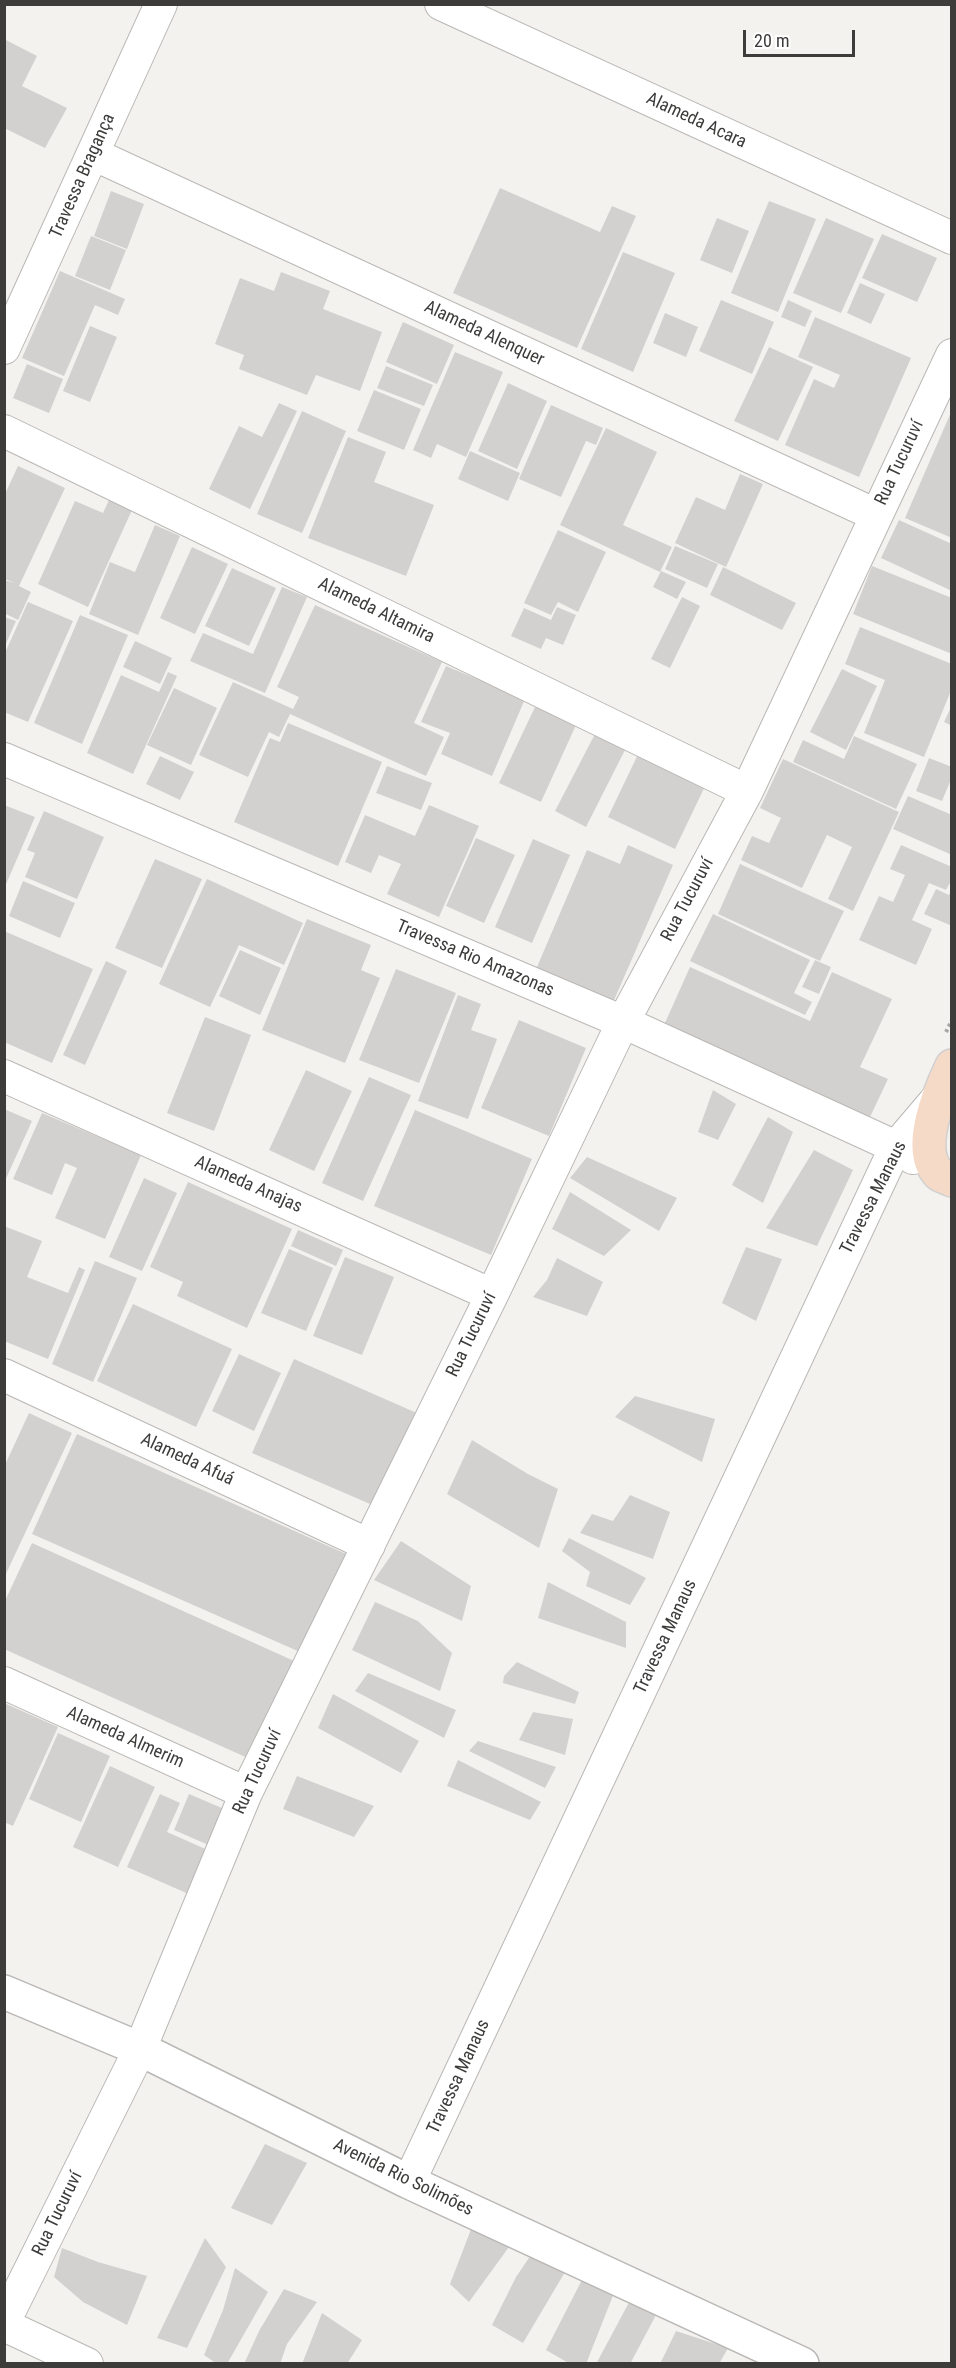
<!DOCTYPE html>
<html>
<head>
<meta charset="utf-8">
<style>
  body { margin:0 }
  #map { position:relative; width:956px; height:2368px; overflow:hidden; background:#f4f2ef; font-family:"Roboto Condensed",sans-serif }
  canvas { display:block }
  .frame { position:absolute; inset:0; border:6px solid #3d3c3b; pointer-events:none }
  .scale { position:absolute; left:743px; top:30px; width:112px; height:27px; box-sizing:border-box; border:3px solid #3d3c3b; border-top:0; padding-left:8px; font-size:18px; line-height:21px; white-space:nowrap; color:#3d3c3b; -webkit-text-stroke:4px #fff; paint-order:stroke }
</style>
</head>
<body>
<div id="map">
<canvas width="956" height="2368"></canvas>
<div class="frame"></div>
<div class="scale">20 m</div>
</div>
<script>
const ctx = document.querySelector('canvas').getContext('2d');
ctx.lineJoin = 'round';
function paint(path, color) {
  ctx.fillStyle = color;
  ctx.fill(path, 'evenodd');
}
function trace(path, color, width, dash) {
  ctx.strokeStyle = color;
  ctx.lineWidth = width;
  ctx.lineCap = dash ? 'butt' : 'round';
  ctx.setLineDash(dash || []);
  ctx.stroke(path);
}
function drawText(font, color, halo, rows, align = 'center') {
  ctx.font = font + ' "Roboto Condensed",sans-serif';
  ctx.lineWidth = 6;
  ctx.setLineDash([]);
  ctx.textBaseline = 'middle';
  ctx.strokeStyle = halo;
  ctx.fillStyle = color;
  for (const [text, x, y, turn = 0] of rows) {
    ctx.save();
    ctx.translate(x, y);
    ctx.rotate((+turn || 0) * Math.PI / 180);
    ctx.textAlign = isNaN(turn) ? turn : align;
    if (halo) ctx.strokeText(text, 0, 0);
    ctx.fillText(text, 0, 0);
    ctx.restore();
  }
}
paint(new Path2D(`
  M4 39 37 56 22 86 67 108 45 148 4 128Z
  M500 188 600 232 612 206 636 216 577 348 453 293Z
  M111 191 144 204 127 249 94 236Z
  M769 201 816 219 778 312 731 293Z
  M717 218 749 231 732 273 700 260Z
  M826 218 874 239 841 313 793 293Z
  M882 234 937 258 917 302 862 278Z
  M91 236 126 250 110 290 75 276Z
  M623 252 675 273 633 372 581 349Z
  M60 271 125 299 118 315 95 305 64 376 22 358Z
  M281 272 330 291 323 309 382 332 360 391 316 375 307 395 239 369 244 355 215 344 240 278 274 291Z
  M860 283 885 294 871 324 847 313Z
  M721 300 774 322 752 374 699 351Z
  M788 300 812 311 805 327 781 317Z
  M665 313 698 327 686 357 653 343Z
  M815 317 911 358 859 477 785 445 814 379 834 388 840 375 798 357Z
  M403 322 454 345 437 384 386 362Z
  M90 326 117 337 90 402 63 391Z
  M769 347 813 367 778 441 734 421Z
  M455 352 503 372 466 457 437 444 431 458 413 450Z
  M27 364 63 379 49 413 13 398Z
  M386 366 433 385 424 406 377 388Z
  M508 383 547 401 517 469 478 451Z
  M374 390 421 409 404 450 357 431Z
  M279 403 297 411 250 509 209 489 239 426 262 437Z
  M551 405 603 428 596 445 586 441 561 497 519 479Z
  M952 410V538L905 518Z
  M302 411 346 431 302 533 257 514Z
  M606 428 657 452 623 525 672 547 660 572 560 525Z
  M348 437 386 452 374 482 434 505 406 576 308 538Z
  M470 451 520 473 508 501 458 479Z
  M18 466 65 488 19 586 31 592 18 620 4 613V580L15 583 5 579V494Z
  M740 474 763 484 726 567 675 543 696 497 725 510Z
  M109 500 132 510 88 607 38 584 75 501 103 513Z
  M899 520 952 544V591L881 558Z
  M155 525 180 536 138 635 89 614 110 562 135 572Z
  M558 530 606 552 578 612 558 602 551 615 524 603Z
  M675 546 718 564 707 588 665 569Z
  M192 547 228 564 195 634 160 618Z
  M872 566 952 598V654L853 614Z
  M723 567 796 603 782 630 710 595Z
  M232 568 276 588 249 646 205 626Z
  M661 571 686 582 677 599 653 587Z
  M282 587 307 597 265 693 190 661 203 633 253 654Z
  M682 597 700 606 670 668 651 659Z
  M28 602 73 621 28 722 4 712V655Z
  M315 605 442 662 414 723 444 737 426 776 290 714 279 737 269 732 248 777 199 755 233 682 293 709 299 697 277 687Z
  M557 607 576 615 563 645 546 638 541 649 511 636 524 608 551 620Z
  M80 615 128 635 82 744 34 723Z
  M4 617 16 621 4 648Z
  M860 627 952 664V688L924 757 864 733 885 680 845 664Z
  M135 641 172 658 160 684 123 667Z
  M446 666 525 699 492 776 441 754 450 733 421 722Z
  M842 669 877 686 846 750 810 732Z
  M168 672 177 676 133 774 87 753 121 675 159 692Z
  M174 688 217 708 191 765 147 745Z
  M952 705V726L944 722Z
  M535 707 576 725 541 802 499 783Z
  M288 723 382 762 338 866 234 822 270 738 280 742Z
  M596 732 626 748 586 827 555 811Z
  M854 736 917 764 896 809 793 762 803 740 844 759Z
  M641 748 708 780 675 849 608 817Z
  M160 756 194 772 180 800 146 784Z
  M929 758 952 767V777L942 801 916 791Z
  M783 759 899 812 853 911 828 899 852 847 827 835 802 888 741 860 752 836 769 843 781 818 760 808Z
  M387 766 432 783 421 810 376 793Z
  M908 796 952 815V855L893 829Z
  M4 805 35 817 4 889Z
  M429 805 479 826 439 917 387 894 401 864 379 855 371 873 345 862 365 815 415 836Z
  M44 811 104 837 77 899 25 877 35 853 27 850Z
  M476 838 515 855 484 923 446 906Z
  M533 839 570 855 532 943 495 927Z
  M628 845 673 865 611 1007 534 974 587 850 620 864Z
  M901 845 952 867V879L946 890 929 883 912 920 932 929 916 965 859 940 879 896 893 902 905 875 890 869Z
  M155 859 202 879 162 968 115 948Z
  M740 864 844 911 820 961 718 914Z
  M207 879 303 923 284 965 239 945 210 1007 159 984Z
  M23 881 75 903 60 938 9 916Z
  M936 889 949 895 952 889V926L924 914Z
  M713 914 810 960 794 993 812 1002 805 1015 690 961Z
  M307 919 371 945 361 970 380 978 345 1063 262 1030Z
  M4 931 93 969 52 1063 4 1042Z
  M240 950 281 968 260 1015 219 996Z
  M815 960 831 967 819 994 802 987Z
  M106 961 127 971 85 1065 63 1055Z
  M690 967 810 1021 832 972 892 999 860 1067 888 1079 870 1117 664 1025Z
  M396 969 456 993 419 1083 359 1060Z
  M458 995 481 1004 471 1030 497 1039 468 1119 418 1101Z
  M205 1017 251 1035 214 1131 167 1113Z
  M519 1020 586 1048 549 1136 481 1108Z
  M306 1070 352 1091 314 1171 269 1150Z
  M369 1077 411 1095 363 1201 322 1183Z
  M713 1090 736 1104 718 1140 698 1132Z
  M4 1109 32 1121 4 1183Z
  M415 1110 532 1159 491 1255 374 1206Z
  M42 1113 141 1155 105 1239 55 1218 77 1168 65 1163 52 1195 13 1179Z
  M768 1117 793 1132 763 1203 732 1185Z
  M814 1150 853 1170 817 1246 766 1228Z
  M587 1157 677 1198 659 1231 570 1178Z
  M144 1178 177 1193 142 1271 109 1257Z
  M188 1182 292 1229 247 1328 177 1296 183 1282 150 1267Z
  M570 1192 631 1230 604 1256 552 1229Z
  M4 1226 42 1241 27 1277 68 1293 79 1267 85 1270 48 1359 4 1341Z
  M298 1230 343 1250 336 1266 291 1246Z
  M746 1247 782 1259 756 1321 722 1303Z
  M289 1249 333 1268 306 1331 261 1313Z
  M345 1257 394 1277 362 1355 313 1336Z
  M557 1258 603 1282 587 1316 533 1297 547 1280Z
  M95 1261 137 1278 93 1382 52 1364Z
  M133 1304 232 1349 196 1427 97 1381Z
  M239 1354 281 1373 254 1431 212 1411Z
  M294 1359 419 1414 377 1507 252 1453Z
  M635 1396 715 1419 702 1462 615 1417Z
  M29 1413 72 1433 4 1578V1467Z
  M77 1434 353 1557 309 1656 32 1534Z
  M472 1440 528 1474 558 1489 539 1548 447 1494Z
  M630 1495 670 1512 653 1559 580 1533 592 1514 613 1521Z
  M569 1538 646 1578 630 1605 586 1586 590 1572 562 1551Z
  M401 1541 471 1586 462 1621 374 1580Z
  M32 1543 303 1665 259 1763 4 1649V1603Z
  M548 1582 626 1622V1648L538 1618Z
  M375 1602 418 1621 452 1653 440 1691 352 1650Z
  M517 1662 579 1692 575 1704 503 1683 504 1676Z
  M368 1673 456 1710 444 1738 355 1691Z
  M333 1694 419 1741 401 1773 318 1728Z
  M4 1703 58 1727 13 1826 4 1822Z
  M533 1712 573 1719 565 1755 519 1740Z
  M58 1733 110 1756 81 1822 29 1799Z
  M478 1741 556 1767 545 1788 469 1751Z
  M458 1760 541 1802 530 1820 447 1786Z
  M110 1766 155 1787 118 1867 73 1847Z
  M297 1776 374 1806 354 1837 283 1809Z
  M160 1794 180 1803 167 1832 219 1855 200 1899 127 1867Z
  M189 1794 236 1814 220 1850 174 1830Z
  M265 2144 307 2163 272 2225 231 2208Z
  M473 2224 509 2247 469 2302 450 2284Z
  M205 2238 226 2267 187 2348 157 2338Z
  M539 2243 568 2267 523 2343 492 2325 516 2277Z
  M62 2248 98 2262 147 2276 127 2325 83 2302 54 2277Z
  M235 2268 268 2292 227 2364H217L204 2355 223 2310Z
  M586 2272 618 2283 586 2364H570L546 2350Z
  M284 2289 317 2302 287 2344 280 2364H244L259 2331Z
  M633 2295 656 2315 630 2364H596Z
  M322 2313 362 2340 347 2364H302Z
  M676 2331 728 2348 719 2364H660Z`), '#d3d1cf');
const street = new Path2D(`
  M441 4 952 238
  M93 154 876 515
  M4 348 161 4
  M4 431 747 791
  M4 759 623 1022 896 1147 913 1158
  M4 1076 492 1295
  M4 1375 369 1545
  M4 1683 246 1793
  M409 2182 890 1159 896 1147 936 1100
  M4 2322 140 2049 246 1793 492 1295 623 1022 747 791 952 355
  M4 2325 87 2364`);
const secondary = new Path2D(`
  M4 1992 140 2049 409 2182 802 2364`);
const primary = new Path2D(`
  M952 1066C940 1091 915 1150 939 1174 941 1176 948 1178 952 1180`);
trace(street, '#bab8b6', 34);
trace(secondary, '#bab8b6', 36);
trace(primary, '#d0d0d0', 36);
trace(new Path2D(`
  M946 1032 952 1020`), '#a8a6a4', 4, [3, 3]);
trace(street, '#fff', 32);
trace(secondary, '#fff', 33);
trace(primary, '#f6dac8', 33);
drawText('18px', '#3d3c3b', '#fff', [
  ["Alameda Acara",696,121,25],
  ["Travessa Bragança",83,176,-66],
  ["Alameda Alenquer",484,334,25],
  ["Rua Tucuruví",900,463,-65],
  ["Alameda Altamira",376,611,26],
  ["Rua Tucuruví",688,900,-62],
  ["Travessa Rio Amazonas",475,959,23],
  ["Alameda Anajas",248,1185,24],
  ["Travessa Manaus",874,1198,-63],
  ["Rua Tucuruví",472,1335,-64],
  ["Alameda Afuá",187,1460,25],
  ["Travessa Manaus",666,1637,-65],
  ["Alameda Almerim",125,1738,24],
  ["Rua Tucuruví",258,1772,-65],
  ["Travessa Manaus",459,2077,-65],
  ["Avenida Rio Solimões",403,2178,26],
  ["Rua Tucuruví",58,2214,-64]
]);
</script>
</body>
</html>
